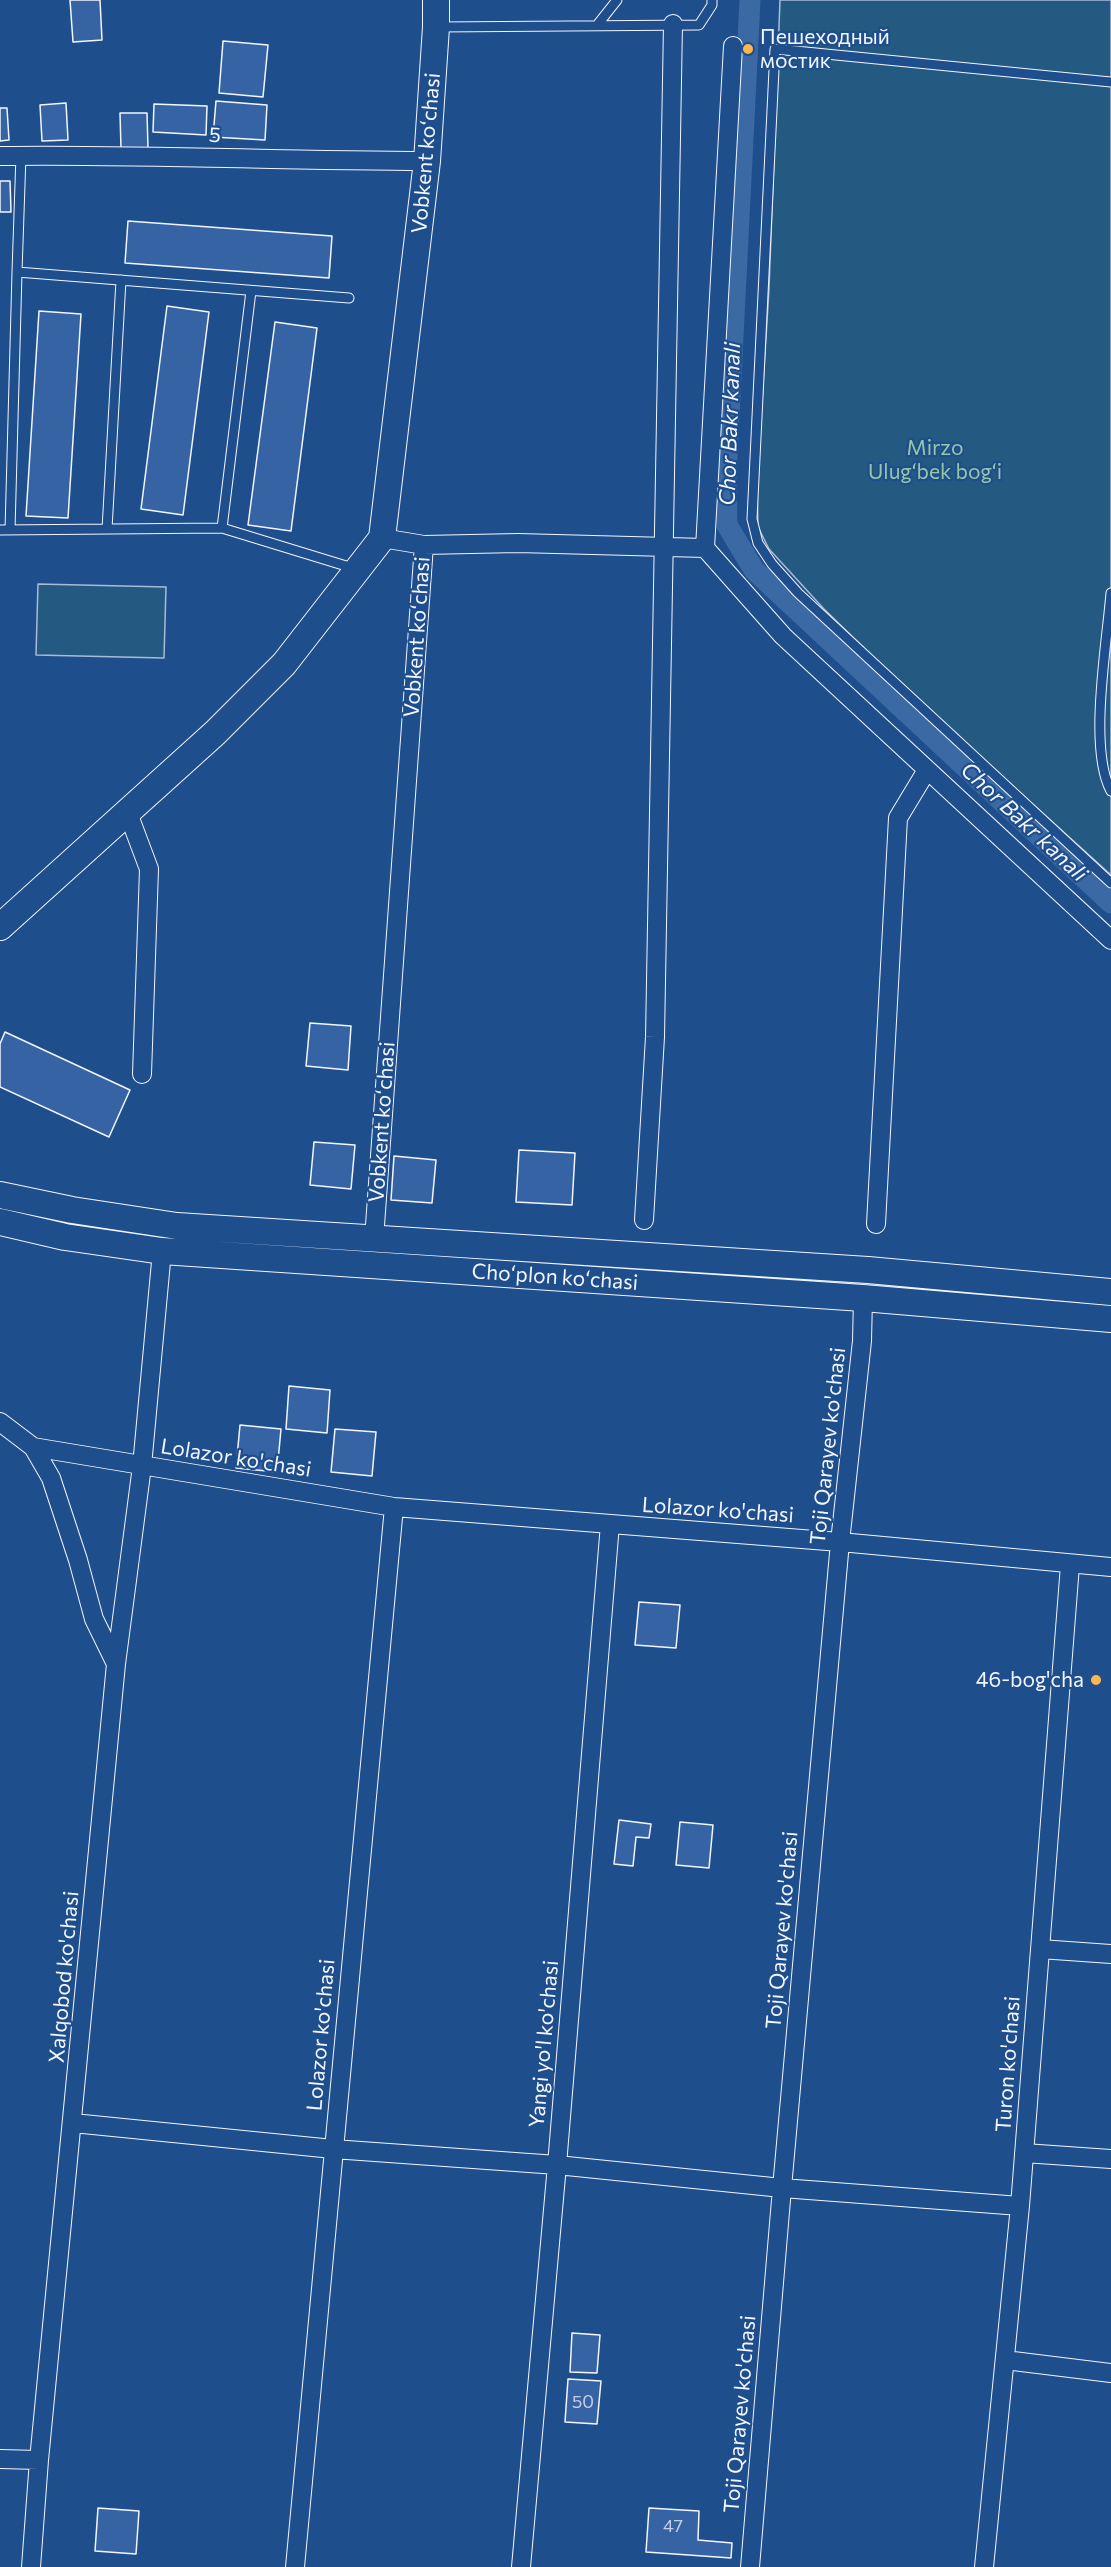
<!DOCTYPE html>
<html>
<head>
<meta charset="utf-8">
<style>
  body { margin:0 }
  canvas { display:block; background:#1f4e8c }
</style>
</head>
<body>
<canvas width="1111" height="2567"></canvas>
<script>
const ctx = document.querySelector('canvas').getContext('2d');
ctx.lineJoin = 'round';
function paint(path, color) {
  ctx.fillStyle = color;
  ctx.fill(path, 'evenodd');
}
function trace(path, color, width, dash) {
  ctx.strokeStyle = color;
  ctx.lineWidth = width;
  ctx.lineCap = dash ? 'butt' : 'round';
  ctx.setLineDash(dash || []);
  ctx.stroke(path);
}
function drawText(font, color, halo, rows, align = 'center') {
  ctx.font = font + ' Commissioner,sans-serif';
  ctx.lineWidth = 4.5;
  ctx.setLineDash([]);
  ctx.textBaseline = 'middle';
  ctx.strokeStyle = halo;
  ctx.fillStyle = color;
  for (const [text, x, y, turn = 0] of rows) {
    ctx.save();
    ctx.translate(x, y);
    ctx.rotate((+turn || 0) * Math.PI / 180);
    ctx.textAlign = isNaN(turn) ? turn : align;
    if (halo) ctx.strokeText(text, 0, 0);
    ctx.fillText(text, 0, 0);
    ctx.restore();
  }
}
const green = new Path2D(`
  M780 0H1111V875L912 695 824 609 769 549 758 527 757 482 769 289Z
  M38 584 166 587 164 658 36 655Z`);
paint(green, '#245a82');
trace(green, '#a8bbd7', 1.5);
trace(new Path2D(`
  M750 0 726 475 727 525 754 570 1111 903`), '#3b69a3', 21);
const building = new Path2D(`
  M70 0H100L102 40 73 42Z
  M223 41 268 45 263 97 219 93Z
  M216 101 267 105 265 140 213 137Z
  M66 103 68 140 42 141 40 105Z
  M154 104 207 106 206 135 153 132Z
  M0 108H7L9 140 0 141Z
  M120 113H147L148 148 121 149Z
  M0 181H10L11 212H0Z
  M128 221 332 236 329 278 125 263Z
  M167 306 209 312 183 515 141 509Z
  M39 311 81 314 68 518 26 516Z
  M275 322 317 328 291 531 248 525Z
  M310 1023 351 1026 348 1070 306 1066Z
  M5 1032 130 1090 109 1137 0 1087V1044Z
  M314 1142 355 1145 351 1189 310 1185Z
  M519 1150 575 1153 572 1205 516 1202Z
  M394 1156 436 1160 432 1203 391 1200Z
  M289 1386 330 1390 327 1433 286 1429Z
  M240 1425 281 1429 277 1472 236 1468Z
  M335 1429 376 1432 372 1476 331 1472Z
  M639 1602 680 1605 676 1648 635 1645Z
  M619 1820 651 1824 649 1838 636 1837 633 1866 614 1864Z
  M680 1822 713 1825 709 1868 676 1865Z
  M572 2333 600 2335 597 2373 570 2372Z
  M568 2379 601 2381 597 2424 565 2422Z
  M98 2508 139 2511 136 2554 95 2551Z
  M649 2508 699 2511 698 2540 732 2543 731 2558 646 2552Z`);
paint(building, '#3563a3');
trace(building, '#f2f6ff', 1.5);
const lane = new Path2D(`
  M598 24 617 0
  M439 27 699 25 712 5V0
  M1111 82 775 49 752 519 758 543 772 564 798 593 1111 883
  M17 272 21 155
  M222 528 251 291
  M107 529 121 280
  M0 530 222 528 356 569
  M10 530 17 272 349 298
  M1111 593C1107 643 1088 749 1111 791`);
const street = new Path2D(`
  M733 46 705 548 783 636 1111 940
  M0 156C143 154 285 161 427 161
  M382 538 424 545 518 543 705 548
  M128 813 149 869 142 1074
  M644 1220 655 1037 673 24
  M876 1224 898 818 927 770
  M374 1239 424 545
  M0 1422 33 1447 51 1478 78 1560 94 1619 116 1664 39 2460 31 2567
  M33 1447 394 1507 840 1542 1111 1567
  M116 1664 142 1466 162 1251
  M1040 1949 1111 1954
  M73 2123 333 2149 557 2165 782 2188 1020 2206
  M1024 2153 1111 2159
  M1005 2360 1111 2373
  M0 2459 39 2460
  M295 2567 394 1507
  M521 2567 557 2165 610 1524
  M750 2567 782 2188 840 1542 862 1341 863 1298
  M984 2567 1020 2206 1070 1565`);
const secondary = new Path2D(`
  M0 927 215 733 284 664 382 538 427 161 436 27V0
  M0 1195 72 1210 177 1226 868 1270 1111 1292
  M0 1222 65 1237 162 1251 863 1298 1111 1319`);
trace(lane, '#f2f6ff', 11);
trace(street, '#f2f6ff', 20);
trace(secondary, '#f2f6ff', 28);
trace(lane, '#1f4e8c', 9);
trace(street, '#1f4e8c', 18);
trace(secondary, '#1f4e8c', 26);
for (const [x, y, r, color] of [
  [748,49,6,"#ffb74d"],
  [1096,1680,6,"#ffb74d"]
]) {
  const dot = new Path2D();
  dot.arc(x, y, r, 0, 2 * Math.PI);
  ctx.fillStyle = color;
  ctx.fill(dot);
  trace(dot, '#1f4e8c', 2);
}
drawText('18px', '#c3d1e8', null, [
  ["50",583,2402],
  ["47",673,2526]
]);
drawText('21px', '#f2f6ff', '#1f4e8c', [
  ["Пешеходный",760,37],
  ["мостик",760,61],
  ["46-bog'cha",1084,1680,"right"]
], 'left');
drawText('21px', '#f2f6ff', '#1f4e8c', [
  ["5",215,135,3],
  ["Vobkent koʻchasi",426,153,-85],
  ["Vobkent koʻchasi",417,637,-86],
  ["Vobkent koʻchasi",382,1122,-86],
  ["Choʻplon koʻchasi",555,1277,4],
  ["Toji Qarayev ko'chasi",828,1446,-84],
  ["Lolazor ko'chasi",236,1458,9],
  ["Lolazor ko'chasi",718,1510,4],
  ["Toji Qarayev ko'chasi",782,1930,-85],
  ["Xalqobod ko'chasi",64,1977,-85],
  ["Lolazor ko'chasi",321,2035,-85],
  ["Yangi yo'l ko'chasi",544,2044,-85],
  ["Turon ko'chasi",1008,2064,-86],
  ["Toji Qarayev ko'chasi",740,2414,-85]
]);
drawText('21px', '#97c8a6', '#1f4e8c', [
  ["Mirzo",935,448],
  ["Ulugʻbek bogʻi",935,472]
]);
drawText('italic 22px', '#f2f6ff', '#1f4e8c', [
  ["Chor Bakr kanali",730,424,-88],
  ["Chor Bakr kanali",1024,822,43]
]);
</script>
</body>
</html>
